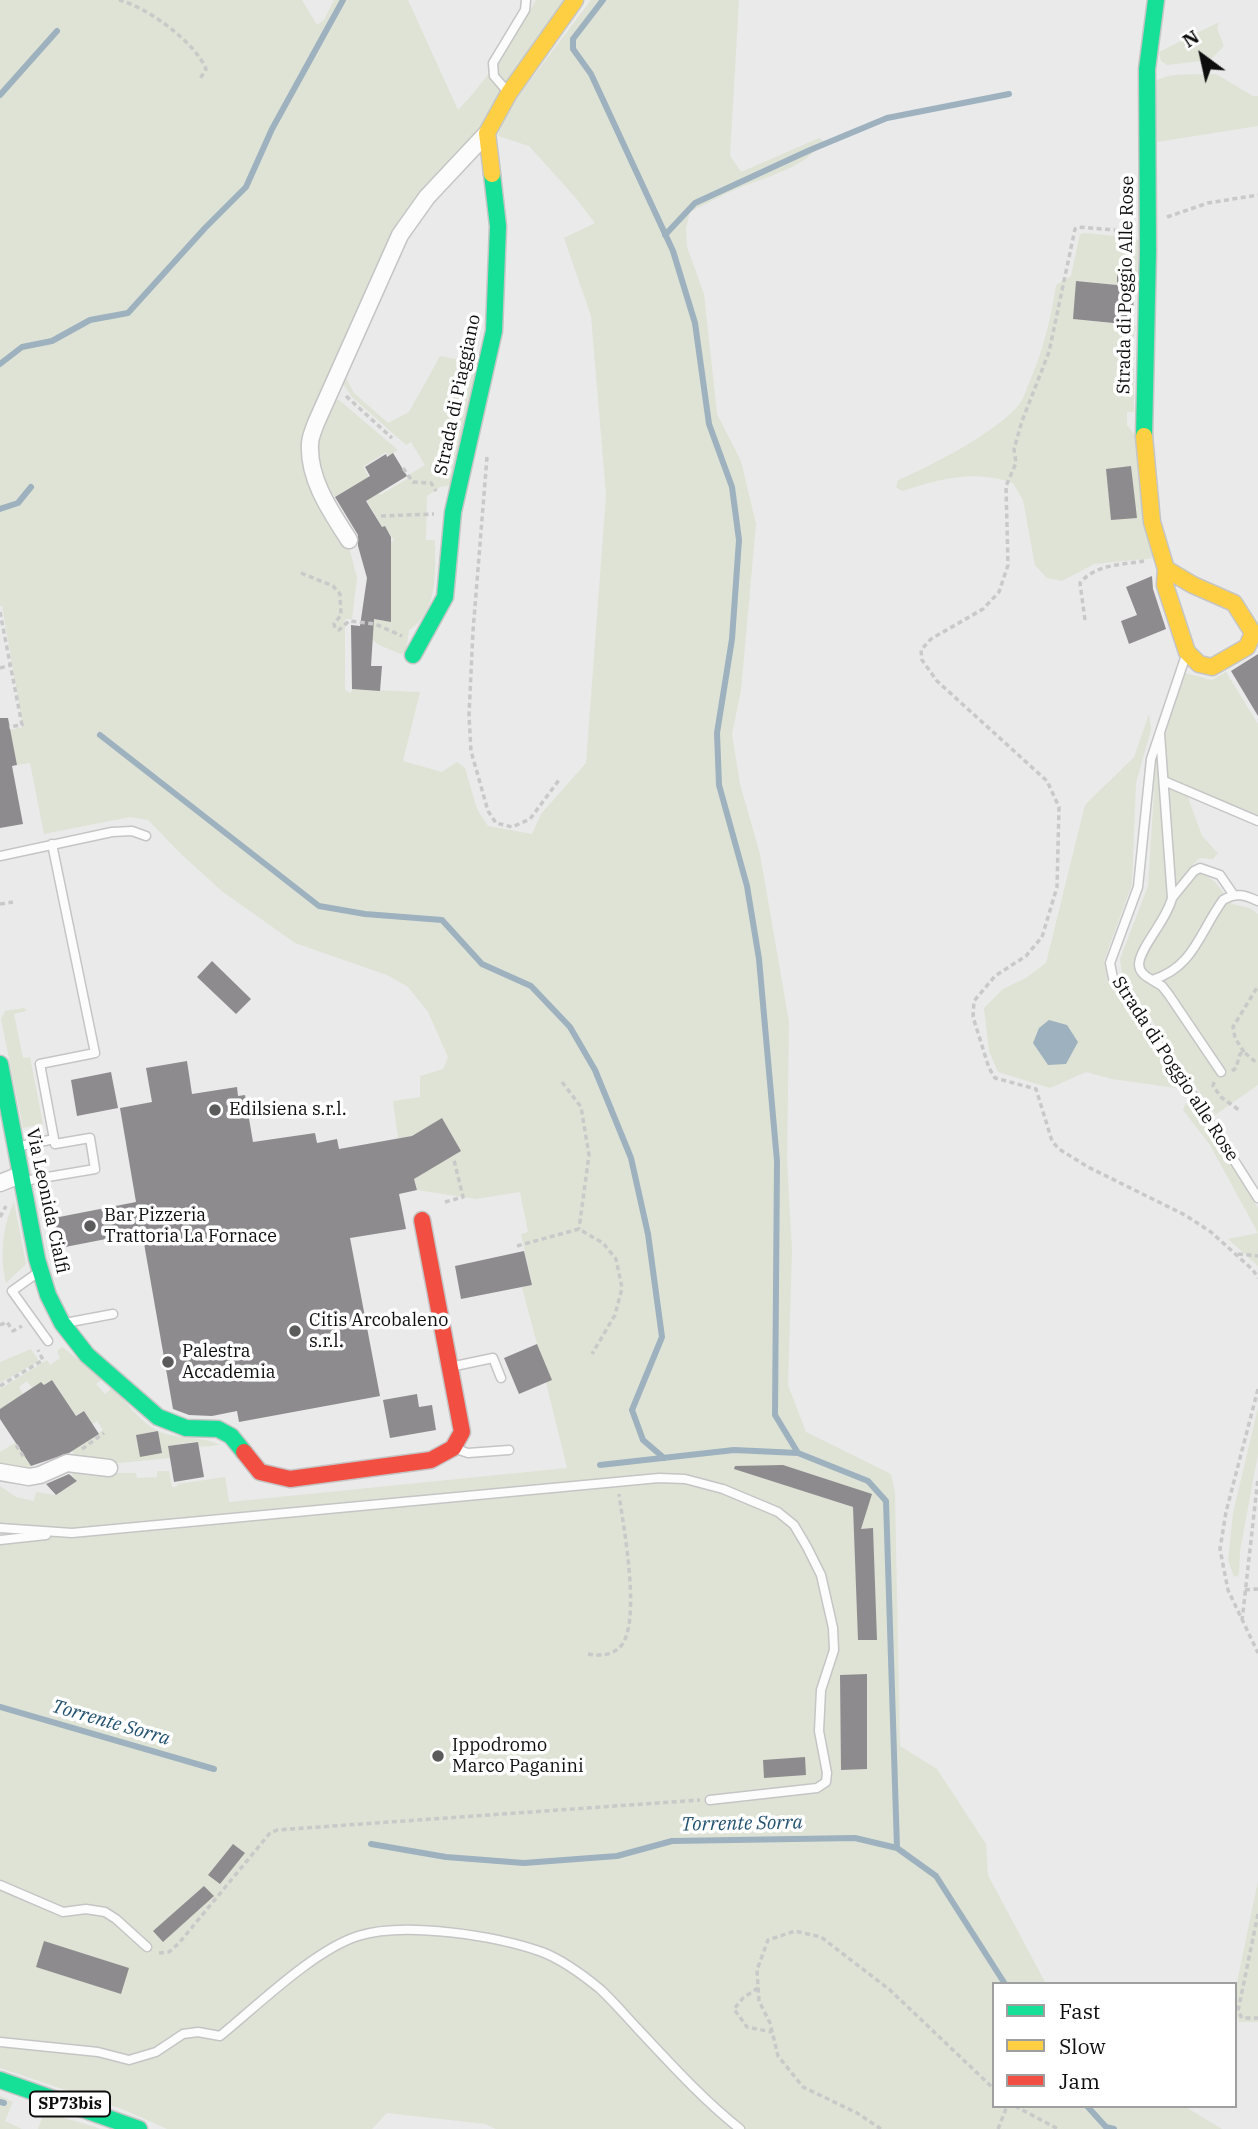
<!DOCTYPE html>
<html>
<head>
<meta charset="utf-8">
<style>
  body { margin:0 }
  #map { position:relative; width:1258px; height:2129px; overflow:hidden; background:#eaeaea; font-family:"IBM Plex Serif",serif }
  canvas { display:block }
  .legend { position:absolute; left:992px; top:1982px; width:245px; height:126px; box-sizing:border-box; background:#fff; border:2px solid #9f9f9f; margin:0; padding:9px 12px; list-style:none; font-size:21px; color:#0e0e0f }
  .legend li { display:flex; align-items:center; gap:14px; height:35px }
  .legend b { width:35px; border:2px solid #9f9f9f }
  .north { position:absolute; left:1167px; top:21px; width:70px; height:70px; -webkit-text-stroke:5px #fff; paint-order:stroke; rotate:327deg; font-size:19px; font-weight:700; line-height:28px; text-align:center; color:#0e0e0f }
  .north::after { content:''; display:block; margin:auto; width:24px; height:32px; background:#0e0e0f; clip-path:polygon(50% 0,100% 100%,50% 72%,0 100%) }
</style>
</head>
<body>
<div id="map">
<canvas width="1258" height="2129"></canvas>
<ul class="legend">
<li><b style="height:9px;background:#16e098"></b>Fast</li>
<li><b style="height:9px;background:#ffcf43"></b>Slow</li>
<li><b style="height:9px;background:#f24e42"></b>Jam</li>
</ul>
<div class="north">N</div>
</div>
<script>
const ctx = document.querySelector('canvas').getContext('2d');
ctx.lineJoin = 'round';
function paint(path, color) {
  ctx.fillStyle = color;
  ctx.fill(path, 'evenodd');
}
function trace(path, color, width, dash) {
  ctx.strokeStyle = color;
  ctx.lineWidth = width;
  ctx.lineCap = dash ? 'butt' : 'round';
  ctx.setLineDash(dash || []);
  ctx.stroke(path);
}
function drawText(font, color, halo, rows, align = 'center') {
  ctx.font = font + ' "IBM Plex Serif",serif';
  ctx.lineWidth = 7;
  ctx.setLineDash([]);
  ctx.textBaseline = 'middle';
  ctx.strokeStyle = halo;
  ctx.fillStyle = color;
  for (const [text, x, y, turn = 0] of rows) {
    ctx.save();
    ctx.translate(x, y);
    ctx.rotate((+turn || 0) * Math.PI / 180);
    ctx.textAlign = isNaN(turn) ? turn : align;
    if (halo) ctx.strokeText(text, 0, 0);
    ctx.fillText(text, 0, 0);
    ctx.restore();
  }
}
paint(new Path2D(`
  M0 0H302L317 25 324 20 334 0H408L458 110C489 78 514 39 536 0H569L483 130 423 193 306 442 349 547 357 578 352 619H345V690L351 693 352 689 420 692 403 761 442 772 457 762 465 768 477 809 488 826 532 834 541 814 586 763 606 495 591 316 564 238 595 223 575 197 529 146 498 136 501 125 513 103 591 0H739L730 156 741 172 819 138 823 141C806 168 767 176 739 188 722 195 706 204 690 212L686 228 687 247 704 294 717 414 741 461 756 524 741 690 732 734 740 784 760 854 789 1022 787 1160 792 1250 788 1385 806 1432 891 1474 895 1493 900 1746 937 1769 986 1844 988 1875 1046 1984H994V2106H1184L1222 2129H496L485 2124 387 2113 372 2129H167L122 2109 0 2068V1486L16 1497 34 1501 36 1492 56 1495 77 1481 66 1467 109 1473H136L137 1478 157 1477V1471H169L172 1487H177V1484L225 1477 229 1502 567 1468 546 1382 551 1379 537 1344 522 1287 532 1285 521 1234 528 1232 520 1192 476 1199 417 1190 404 1138H398L393 1101 420 1097V1076L443 1069 448 1057 428 1012 408 987 387 975 295 943 223 892 182 855 148 820 130 817 44 834 30 763 17 765 10 730 23 727 2 606H0Z
  M1219 22 1217 28 1224 46 1210 60 1167 65 1161 61 1159 52Z
  M1208 74H1216L1253 96H1258V126L1157 142 1155 82C1167 72 1193 75 1208 74Z
  M1085 233 1136 238 1139 242 1137 275 1117 274V285L1076 281 1074 319 1136 326 1132 344 1134 348V412H1127V425L1134 434 1156 558 1094 564 1062 581 1047 578 1035 565 1023 500 1013 483C975 469 939 479 902 491L896 487 898 480C931 466 993 434 1017 407 1023 401 1026 391 1029 383 1043 351 1051 319 1056 285L1071 276 1080 234Z
  M440 356 480 364 452 485 440 487 427 496 426 540H435C435 571 439 611 409 630L406 651 401 654C383 647 361 640 361 617L391 622V542L394 540 385 527H382L365 498 359 501 350 488 335 497C310 462 316 435 335 399L339 400 398 450 389 456 386 452 363 467 380 495 407 479V476L425 465 411 442 406 445 352 397 341 381 344 374 354 393 388 423 409 412Z
  M1226 672 1258 724V815L1194 789 1188 797 1202 836 1218 853 1213 859 1200 858 1192 865 1215 882 1232 904 1250 908 1258 914V1085L1215 1115 1122 975 1120 959 1148 886 1156 760 1185 673 1212 680Z
  M1149 714 1151 730 1136 783 1132 884 1104 961 1108 982 1182 1089 1112 1079 1086 1072 1050 1088 998 1072 989 1051 984 1008 1003 989 1026 978 1046 963 1085 805 1134 757Z
  M24 1008 27 1011 14 1014 23 1058 30 1057 43 1124 23 1128 1 1019 5 1011Z
  M1186 1102 1192 1103 1258 1208V1266L1228 1239 1258 1233 1210 1145 1183 1110Z
  M14 1202 26 1264 6 1283C0 1258 2 1227 14 1202Z
  M62 1347 104 1378 96 1384 105 1394 113 1387C127 1403 144 1428 166 1434 185 1439 202 1436 220 1445L199 1447 198 1441 169 1446 170 1458 110 1464 79 1461 69 1447 80 1446 103 1430 97 1421 93 1424 84 1411 76 1416 52 1380 44 1385 41 1382 32 1388 27 1381 19 1387 23 1394 0 1409V1389L47 1360 50 1365 60 1358 57 1351Z
  M31 1349 39 1361 0 1383V1362Z
  M1258 1408V1454L1240 1551 1239 1575 1234 1577 1228 1560 1233 1513Z
  M15 1443 35 1472 0 1469V1452Z
  M1258 1881V2022H1239L1235 2011V1992Z
  M0 2096 13 2102 5 2121 22 2129H0Z
  M44 2112 95 2127 100 2129H38Z`), '#dee3d5');
paint(new Path2D(`
  M1049 1020 1067 1025 1078 1042 1066 1064 1048 1065 1033 1043 1039 1028Z`), '#9eb1bf');
trace(new Path2D(`
  M603 0 573 39V49L591 74 673 251 695 323 709 424 732 487 739 540 732 639 717 733 719 785 747 886 759 959 777 1161 775 1415 798 1453 868 1481 886 1501 897 1848
  M0 95 57 31
  M665 235 695 203 810 150 887 118 1009 94
  M0 364 22 347 52 341 90 320 128 313 205 228 246 187 272 129 343 0
  M0 509 18 503 31 487
  M100 735 319 906 365 914 442 920 482 964 531 986 570 1027 595 1070 631 1158 648 1234 662 1337 632 1410 643 1440 664 1458
  M600 1465 734 1450 798 1453
  M0 1707 214 1769
  M371 1844 446 1857 524 1863 617 1856 672 1841 855 1838 897 1848 936 1876 1005 1984
  M0 2102 4 2103
  M1087 2106 1106 2127 1114 2129`), '#9eb1bf', 6);
paint(new Path2D(`
  M1117 274H1134L1133 325 1073 319 1076 281 1117 285Z
  M393 453 407 476 366 501 382 527 385 526 391 537V622L374 619 371 666H382L380 691 352 689 351 625 360 626 367 578 358 546V535L335 497 370 476 365 467 386 454 387 457Z
  M1131 466 1137 518 1111 520 1106 469Z
  M1152 576 1153 589 1166 629 1129 644 1121 621 1137 615 1126 587Z
  M1258 654V716L1231 671Z
  M0 718H8L17 765 12 766 23 824 0 828Z
  M212 961 251 999 236 1014 197 977Z
  M187 1061 192 1094 237 1087 238 1096 245 1095 253 1142 315 1133 317 1143 337 1139 339 1149 412 1136 442 1118 461 1151 414 1179 417 1190 399 1194 406 1229 350 1238 380 1396 239 1422 237 1411 212 1416 189 1415 173 1409 142 1232 60 1248 54 1218 136 1202 120 1108 152 1102 146 1068Z
  M111 1072 118 1108 77 1116 71 1080Z
  M524 1251 532 1285 461 1299 455 1266Z
  M537 1344 552 1380 519 1394 504 1358Z
  M52 1380 76 1416 84 1411 99 1434 69 1453 31 1466 0 1419V1409L41 1382 44 1385Z
  M417 1394 419 1407 432 1405 436 1430 390 1438 383 1400Z
  M158 1431 162 1453 140 1457 136 1435Z
  M198 1442 204 1477 174 1482 168 1446Z
  M783 1465 872 1494 861 1529 873 1528 877 1640H858L853 1507 734 1469 735 1466Z
  M69 1474 77 1481 56 1495 46 1484Z
  M867 1674V1769L841 1770 840 1675Z
  M805 1757 806 1775 764 1778 763 1760Z
  M233 1844 245 1853 220 1884 208 1875Z
  M204 1886 214 1896 163 1942 153 1931Z
  M44 1941 129 1968 121 1994 36 1967Z`), '#8e8b8f');
const lane = new Path2D(`
  M507 91 494 76 493 63 525 10 526 0
  M1186 655 1151 759 1138 887 1110 963 1113 978 1192 1094 1258 1198
  M1160 734 1172 898C1167 920 1140 947 1139 964 1139 972 1145 976 1152 980 1194 967 1199 933 1223 900 1236 892 1245 895 1258 901
  M1164 781 1258 821
  M52 844 95 1053 40 1064 54 1139
  M0 856 112 832 132 831 146 836
  M1172 898 1194 871 1200 868 1220 875 1233 894
  M1152 980 1162 986 1169 995 1221 1072
  M16 1147 54 1139 55 1144 90 1138 95 1169 24 1181
  M40 1271 12 1291 48 1341
  M65 1323 113 1314
  M450 1367 493 1358 501 1378
  M453 1448 468 1453 509 1450
  M0 1528 72 1533 659 1478 685 1479 723 1489 778 1512 794 1525 807 1547 821 1575 833 1628 834 1650 821 1690 819 1731 827 1773 826 1782 817 1788 710 1800
  M0 1540 46 1535
  M0 1885 63 1912 86 1909 105 1912 116 1919 147 1947
  M0 2042 98 2052 129 2060 156 2052 183 2034 198 2032 220 2036C257 2006 314 1950 358 1936 404 1921 497 1936 542 1952 563 1960 583 1975 600 1989 613 2001 625 2015 637 2028 670 2063 702 2099 740 2129`);
const street = new Path2D(`
  M349 540C331 512 308 479 310 444 310 437 314 429 316 423L400 235 427 197 487 133
  M0 1183 20 1175
  M0 1472 29 1477 40 1475 67 1463 109 1468`);
const fast = new Path2D(`
  M1144 436 1148 251 1147 69 1156 0
  M413 655 445 597 453 512 494 331 498 226 492 174
  M0 1064 37 1259 48 1295 62 1323 87 1355 158 1417 186 1428 218 1429 231 1436 244 1452
  M0 2080 139 2129`);
const slow = new Path2D(`
  M492 174 487 133 509 93 575 0
  M1144 436 1152 522 1166 569 1165 585 1187 652 1199 664 1212 667 1247 647 1253 633 1234 603 1193 585 1166 569`);
const jam = new Path2D(`
  M244 1452 260 1472 290 1479 431 1460 453 1448 462 1432 422 1220`);
trace(lane, '#c5c5c5', 11);
trace(street, '#c5c5c5', 19);
trace(fast, '#c5c5c5', 19);
trace(slow, '#c5c5c5', 19);
trace(jam, '#c5c5c5', 19);
trace(new Path2D(`
  M119 0C147 7 195 42 206 69L200 79
  M1167 217 1208 203 1258 195
  M1127 231 1078 227 1075 229 1049 352 1022 421 1014 449 1016 463 1006 486 1008 565 999 592 983 609 931 639 921 650 922 660 937 681 1047 781 1059 807 1057 887 1042 937 1026 956 995 976 974 1001 973 1017 989 1068 995 1078 1036 1089 1052 1141 1059 1149 1088 1167 1185 1215 1211 1232 1253 1270 1258 1278
  M346 396 392 438
  M487 457 473 631 469 715 471 751 488 811 496 823 512 827 530 819 559 780
  M403 468 413 482 431 483 436 491
  M381 516 434 514
  M301 573 333 586 340 594 341 615 334 624 335 628 339 630 349 621 375 624 402 636
  M0 612 22 725 9 727
  M1085 620 1080 583C1096 564 1121 565 1144 561
  M0 668 11 665
  M0 904 13 902
  M1244 1052 1235 1038 1233 1027 1258 986
  M1232 1071 1236 1068 1240 1054 1244 1052 1258 1064
  M562 1082 581 1107 589 1155 579 1229
  M1214 1082 1213 1086 1221 1097 1239 1110
  M445 1202 463 1197 454 1160
  M0 1217 6 1206
  M517 1246 579 1229 603 1243 616 1259 622 1288 615 1315 592 1354
  M1238 1254 1258 1256
  M0 1325 7 1322 13 1331 22 1326
  M0 1386 43 1360 38 1350
  M1258 1389 1226 1512 1220 1549 1228 1590 1258 1653
  M16 1445 25 1459
  M82 1449 104 1433
  M1245 1590 1258 1589
  M1242 1621 1258 1478
  M588 1654C599 1656 610 1656 619 1648 643 1627 623 1525 619 1494
  M1258 1914 1238 2011 1242 2018H1258
  M159 1953 169 1952 179 1943 270 1833 277 1830 700 1800
  M758 1988 743 1998 734 2009 747 2027 772 2032
  M1015 2106 1058 2129
  M881 2129 857 2113 803 2087 778 2056 770 2023 759 2001 757 1970 768 1940 795 1931 821 1937 890 1990 994 2089
  M998 2129 1007 2106`), '#c9c9ca', 3.5, [5, 3.5]);
trace(lane, '#fcfcfc', 8);
trace(street, '#fcfcfc', 16);
trace(fast, '#16e098', 16);
trace(slow, '#ffcf43', 16);
trace(jam, '#f24e42', 16);
for (const [x, y, r, color] of [
  [215,1110,7,"#5b5b5c"],
  [90,1226,7,"#5b5b5c"],
  [295,1331,7,"#5b5b5c"],
  [168,1362,7,"#5b5b5c"],
  [438,1756,7,"#5b5b5c"]
]) {
  const dot = new Path2D();
  dot.arc(x, y, r, 0, 2 * Math.PI);
  ctx.fillStyle = color;
  ctx.fill(dot);
  trace(dot, '#fff', 2.5);
}
for (const [x, y, w] of [
  [70,2104,80]
]) {
  const box = new Path2D();
  box.roundRect(x - w / 2, y - 12.5, w, 25, 5);
  ctx.fillStyle = '#fff';
  ctx.fill(box);
  trace(box, '#0e0e0f', 2);
}
drawText('bold 16px', '#0e0e0f', null, [
  ["SP73bis",70,2104]
]);
drawText('18px', '#0e0e0f', '#fff', [
  ["Strada di Poggio Alle Rose",1126,285,-89],
  ["Strada di Piaggiano",458,395,-78],
  ["Strada di Poggio alle Rose",1175,1069,57],
  ["Via Leonida Cialfi",47,1201,78]
]);
drawText('18px', '#0e0e0f', '#fff', [
  ["Edilsiena s.r.l.",229,1110],
  ["Bar Pizzeria",104,1216],
  ["Trattoria La Fornace",104,1237],
  ["Citis Arcobaleno",309,1321],
  ["s.r.l.",309,1342],
  ["Palestra",182,1352],
  ["Accademia",182,1373],
  ["Ippodromo",452,1746],
  ["Marco Paganini",452,1767]
], 'left');
drawText('italic 19px', '#245371', '#fff', [
  ["Torrente Sorra",111,1723,16],
  ["Torrente Sorra",742,1824,-1]
]);
</script>
</body>
</html>
